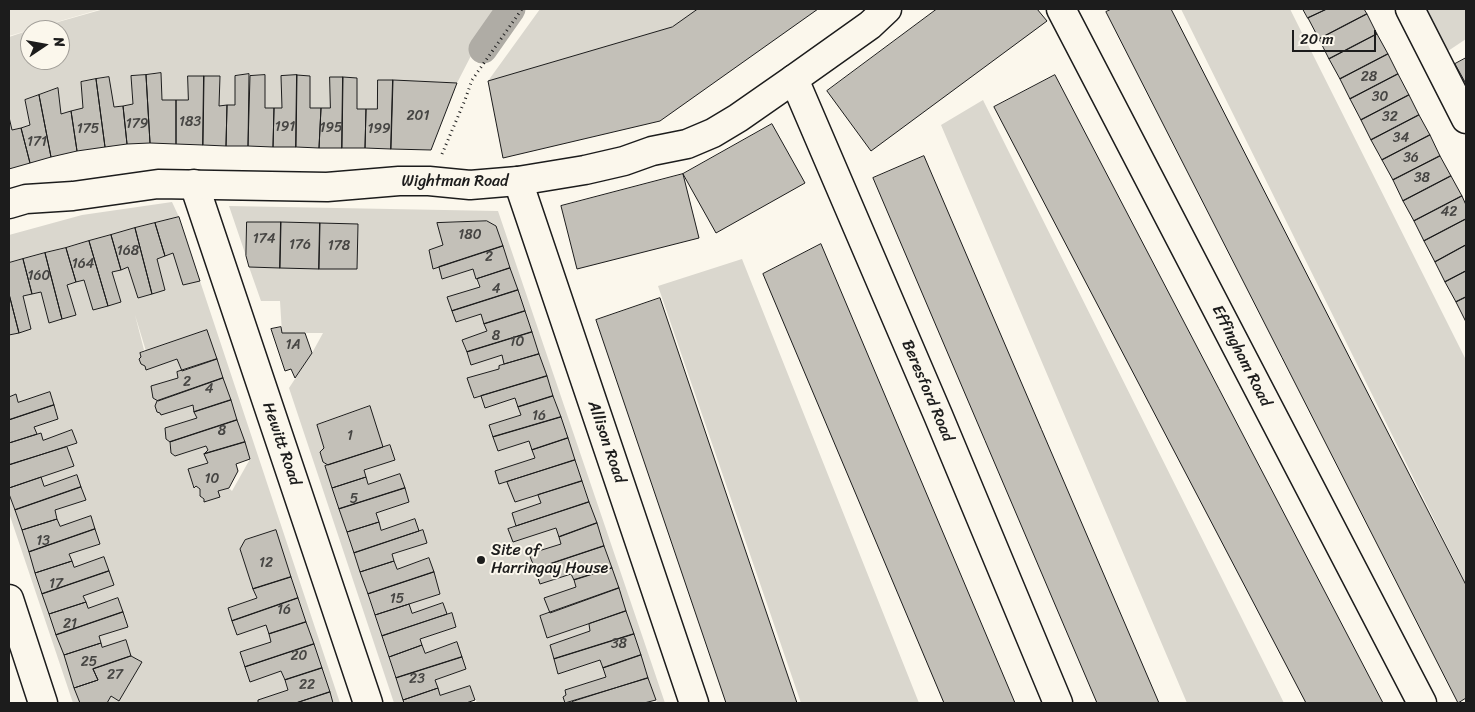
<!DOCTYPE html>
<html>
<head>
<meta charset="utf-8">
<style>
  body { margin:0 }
  #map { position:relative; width:1475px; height:712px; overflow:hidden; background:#fbf7ec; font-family:Sriracha,sans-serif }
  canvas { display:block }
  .frame { position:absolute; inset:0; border:10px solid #1c1c1c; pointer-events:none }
  .north { position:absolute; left:20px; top:20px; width:50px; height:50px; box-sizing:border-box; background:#fbf7ec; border:1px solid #a29f99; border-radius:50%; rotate:78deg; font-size:14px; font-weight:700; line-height:20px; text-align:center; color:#1c1c1c }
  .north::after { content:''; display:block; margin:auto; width:18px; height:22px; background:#1c1c1c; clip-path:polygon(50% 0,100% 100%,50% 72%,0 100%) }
  .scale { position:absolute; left:1292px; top:30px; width:84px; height:22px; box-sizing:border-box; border:2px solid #1c1c1c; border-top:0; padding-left:6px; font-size:15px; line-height:18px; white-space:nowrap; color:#1c1c1c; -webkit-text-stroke:4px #fbf7ec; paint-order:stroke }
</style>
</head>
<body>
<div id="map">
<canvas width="1475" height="712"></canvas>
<div class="frame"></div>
<div class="north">N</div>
<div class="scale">20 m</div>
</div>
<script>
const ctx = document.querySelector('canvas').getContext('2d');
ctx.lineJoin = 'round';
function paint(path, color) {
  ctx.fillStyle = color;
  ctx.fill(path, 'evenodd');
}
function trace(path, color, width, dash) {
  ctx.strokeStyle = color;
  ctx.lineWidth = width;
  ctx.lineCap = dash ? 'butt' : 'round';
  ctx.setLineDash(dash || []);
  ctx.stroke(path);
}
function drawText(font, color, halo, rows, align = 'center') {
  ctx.font = font + ' Sriracha,sans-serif';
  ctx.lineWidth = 4;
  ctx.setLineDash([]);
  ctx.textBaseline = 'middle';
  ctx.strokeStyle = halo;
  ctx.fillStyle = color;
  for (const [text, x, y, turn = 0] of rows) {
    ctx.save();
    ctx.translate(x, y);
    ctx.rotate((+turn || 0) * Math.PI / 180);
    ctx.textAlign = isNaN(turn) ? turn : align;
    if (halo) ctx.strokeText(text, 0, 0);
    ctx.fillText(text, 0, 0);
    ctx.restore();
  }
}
paint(new Path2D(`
  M9 9H101L9 36Z`), '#eae6dc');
paint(new Path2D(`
  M104 9H495L457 83 378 80 377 109H357L356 78 330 77V108H310V76H282V108H265L264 75 235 76V105L219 106V76H188V100H162L161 73 131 76 133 104 114 107 106 77 81 82 83 108 61 114 58 88 25 100 30 125 12 130 9 117V37L30 30V60H60V30H30Z
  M540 9H698L672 27 488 81Z
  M1181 9H1290L1466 360V584Z
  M1426 9H1466V39L1448 51Z
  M983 100 1284 703H1187L941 125Z
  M172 202 179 217 9 263V235L82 215Z
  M229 206 498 211 665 703H657L503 246 496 226 487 221 438 223 443 245 429 250 433 269 439 267 442 279 473 269 479 288 448 297 456 322 481 314 487 331 462 340 471 365 502 355 504 364 499 366V369L468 378 473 398 481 396 485 407 515 398 521 415 489 425 498 451 529 441 535 458 495 471 499 484 507 482 515 502 538 495 541 503 512 513 516 526 509 529 513 541 556 528 561 544 530 554 540 584 571 574 576 587 550 613 540 616 547 638 589 624 590 631 550 645 558 674 600 660 606 677 565 690 566 695 563 697 565 703H477L470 686 440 695 435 680 466 669 457 642 425 653 420 639 456 627 452 613 447 614 443 603 412 613 409 604 440 593 429 558 397 569 392 554 427 543 423 530 419 531 415 519 381 530 376 513 409 502 400 474 368 484 364 470 395 459 390 445 383 447 369 406 317 425 324 448 320 452 323 462 328 465 325 466 404 703H394L289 388 312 353 323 333H282L280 301H261L249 267 357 269 358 224 247 222 246 256Z
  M173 253 183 285 200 281 340 703H333L276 531 245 540 240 549 256 598 228 608 237 635 266 625 271 642 240 653 250 681 281 671 288 690 258 700V703H107L111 696 119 701 142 662 131 656 126 640 102 647 99 636 127 626 118 598 88 608 83 596 114 585 104 558 74 567 69 554 100 544 60 526 55 510 85 500 76 475 44 486 41 477 74 466 67 447 77 443 72 430 43 440 41 433 37 434 34 427 58 419 50 392 18 402 16 394 9 397V335L31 329 23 296 41 292 49 323 76 315 67 285 84 280 93 310 121 302 112 272 128 267 138 298 165 290 157 259ZM135 315 146 351 207 331 250 459 232 491 229 488 218 491 219 497 205 502 199 494 200 489 196 486 193 487 188 469 208 463 205 454 208 450 206 446 175 456 171 453 169 441 166 439 165 428 197 418 193 405 157 403 156 399 153 398 151 386 178 378 177 373 182 371 177 359 146 370 145 366 141 364 139 359 141 357 140 352 144 350Z
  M742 259 919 703H801L658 286Z
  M9 493 82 703H73L9 513Z`), '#dad7ce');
const water = new Path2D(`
  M495 9H517L487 49 477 42Z`);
paint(water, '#afaca5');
trace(water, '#74726e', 1);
trace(new Path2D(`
  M483 49 511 9`), '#afaca5', 29);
const building = new Path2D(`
  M698 9H818L660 121 503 158 488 81 672 27Z
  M937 9H1037L1047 21 871 151 827 91Z
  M1112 9H1171L1466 585V698L1458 703 1106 12Z
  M1303 9H1327L1308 18Z
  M1327 9H1364L1367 14 1319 39 1308 18Z
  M1367 14 1377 34 1329 59 1319 39Z
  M1377 34 1388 54 1340 79 1329 59Z
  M1388 54 1398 74 1350 99 1340 79Z
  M1466 58V82H1465L1455 64Z
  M161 73 162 100H176V144L150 143 146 75Z
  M249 74 248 146H226L227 105H235V76Z
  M1398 74 1409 95 1361 120 1350 99Z
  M146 75 150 143 127 144 123 106 133 104 131 76Z
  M265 75V108H274L273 147 248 146 250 76Z
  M297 75 296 147H273L274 108H282L281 76Z
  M297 75 310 76V108H321L319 148 296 147Z
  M1055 75 1383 703H1306L994 107Z
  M188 76H204L203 145 176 144V100H188Z
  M204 76H220L219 106 227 105 226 146 203 145Z
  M109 77 114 107 123 106 127 144 105 147 96 79Z
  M330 77H343L342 148H319L321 108H330Z
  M343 77 357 78V109H366L365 148H342Z
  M96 79 105 147 77 151 71 111 83 108 81 82Z
  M378 80H393L391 149 365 148 366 109H377Z
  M393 80 457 83 431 150 391 149Z
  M58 88 61 114 71 111 77 151 51 157 39 95Z
  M39 95 51 157 30 163 21 128 30 125 25 100Z
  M1409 95 1419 115 1371 140 1361 120Z
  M1419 115 1430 135 1382 160 1371 140Z
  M9 117 12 130 21 128 30 163 9 169Z
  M772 124 805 183 716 233 683 174Z
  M1430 135 1440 156 1393 180 1382 160Z
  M924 156 1159 703H1097L873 178Z
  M1440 156 1451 176 1403 201 1393 180Z
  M683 174 699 238 577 269 561 206Z
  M1451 176 1462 196 1414 221 1403 201Z
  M1462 196 1466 205V219L1424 241 1414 221Z
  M179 217 200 281 183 285 173 253 165 256 155 223Z
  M1466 219V245L1435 262 1424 241Z
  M487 221 496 226 503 246 433 269 429 250 443 245 437 223Z
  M247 222H281L280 268 249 267 246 256Z
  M281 222 320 223 319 269 280 268Z
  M155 223 165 256 157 259 165 290 152 294 135 228Z
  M320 223 358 224 357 269H319Z
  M135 228 152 294 138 298 128 267 121 270 111 235Z
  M111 235 121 270 112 272 121 302 108 306 89 241Z
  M89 241 108 306 93 310 84 280 76 282 66 248Z
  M821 244 1015 703H944L763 274Z
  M1466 245V271L1445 282 1435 262Z
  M503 246 510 268 476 279 473 269 442 279 439 267Z
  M66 248 76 282 67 285 76 315 62 319 45 253Z
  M45 253 62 319 49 323 41 292 32 294 23 259Z
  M23 259 32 294 23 296 31 329 19 333 9 294V263Z
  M510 268 518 290 452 311 447 297 480 287 477 279Z
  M1466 271V297L1456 302 1445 282Z
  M518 290 525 311 484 324 481 314 456 322 452 311Z
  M9 294 19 333 9 335Z
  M1466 297V322L1456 302Z
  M660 298 797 703H726L596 320Z
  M525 311 532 332 467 352 462 340 487 331 484 324Z
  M281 327 282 333H305L312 353 295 378 291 369 285 371 271 329Z
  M207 330 217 359 182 371 177 359 146 370 145 366 141 364 139 359 141 357 140 353Z
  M532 332 539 354 504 364 502 355 471 365 467 352Z
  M539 354 547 376 474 398 467 378 499 369V366Z
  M217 359 223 378 158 401 153 398 151 386 178 378 177 372Z
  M547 376 553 396 518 407 515 398 485 408 481 396Z
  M223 378 231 400 194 412 193 405 161 415 160 413 157 412 155 406 157 401Z
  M50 392 54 405 9 420V397L16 394 18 402Z
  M553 396 561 417 493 437 489 425 521 415 518 407Z
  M231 400 237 420 170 442 166 439 165 428 197 418 194 412Z
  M54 405 58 419 34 427 37 434 9 443V420Z
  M370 406 383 447 328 465 323 462 320 452 324 448 317 425Z
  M561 417 568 438 532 450 529 441 498 451 493 437Z
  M237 420 245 442 204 454 208 450 206 446 175 456 171 453 170 442Z
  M72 430 77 443 9 465V443L41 433 43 440Z
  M568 438 575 460 499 484 495 471 535 458 532 450Z
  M245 442 250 459 236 464 238 471 229 488 218 491 220 497 204 502V499L200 496V489L196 486 194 488 188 469 208 463 204 454Z
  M390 445 395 460 364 470 366 477 332 488 325 466Z
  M67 447 74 466 9 488V465Z
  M575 460 582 481 515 502 507 482Z
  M400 474 405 488 339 509 332 488 366 477 368 484Z
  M77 475 81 487 15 510 9 494V488L41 477 44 486Z
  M582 481 589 502 516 526 512 513 541 503 538 495Z
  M81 487 86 500 55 510 57 519 22 530 15 510Z
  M405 488 409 502 376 513 379 522 347 532 339 509Z
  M589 502 597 523 559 537 556 528 513 542 508 529Z
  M91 516 95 529 29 552 22 530 57 519 60 526Z
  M415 519 419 531 354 553 347 532 379 522 381 530Z
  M597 523 604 546 535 569 529 554 561 544 559 537Z
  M95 529 100 544 69 554 72 561 35 573 29 552Z
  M276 530 291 577 253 589 240 549 245 540Z
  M423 530 427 543 392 554 394 561 360 572 354 553Z
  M604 546 612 568 574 580 571 574 540 584 535 569Z
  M104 557 109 571 42 594 35 573 72 561 74 567Z
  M429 558 434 572 368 594 360 572 394 561 397 569Z
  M612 568 619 588 550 613 544 598 576 587 574 580Z
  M109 571 114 585 83 596 86 602 49 614 42 594Z
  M434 572 440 594 375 615 368 594Z
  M291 577 298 598 232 621 228 608 257 598 253 589Z
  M619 588 626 611 547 638 540 616Z
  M118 598 123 612 56 635 49 614 86 602 88 608Z
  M298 598 306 622 269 634 266 625 237 635 232 621Z
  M443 603 447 614 382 636 375 615 409 604 412 613Z
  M626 611 634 634 554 659 550 645 590 631 589 624Z
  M123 612 128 627 99 636 101 643 64 655 56 635Z
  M452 613 456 627 420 639 422 645 389 657 382 636Z
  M306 622 314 644 245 667 240 652 271 642 269 634Z
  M634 634 641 655 603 668 600 660 558 674 554 659Z
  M126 640 131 656 93 669 98 680 74 688 64 655 101 643 102 647Z
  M457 642 462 657 396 678 389 657 422 645 425 653Z
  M314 644 322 668 285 680 281 671 250 682 245 667Z
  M641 655 648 678 565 703 563 697 566 695 565 690 606 677 603 668Z
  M131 656 142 662 119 701 111 696 107 703H80L74 688 98 680 93 669Z
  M462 657 466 669 435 680 438 688 403 700 396 678Z
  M322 668 330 692 296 703H258V700L288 690 285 680Z
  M648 678 656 700 644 703H572V702Z
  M470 686 475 700 466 703H404L403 700 438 688 440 695Z
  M330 692 333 703H296Z`);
paint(building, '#c3c0b8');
trace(building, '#1c1c1c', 1);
const minor = new Path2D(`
  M1061 9 1422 703
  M1410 9 1466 119
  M794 79 938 415 1058 703
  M518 181 694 703
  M194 184 368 703
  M9 599 43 703`);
const major = new Path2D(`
  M9 204 26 199 73 196 158 184 327 187 399 181H429L470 185 518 181 585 170 624 161 652 151 687 144 713 133 738 118 794 79 870 25 887 9`);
trace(minor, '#1c1c1c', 31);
trace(major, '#1c1c1c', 31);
trace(new Path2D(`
  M442 154 465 100 472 80 522 9`), '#1c1c1c', 3, [1, 4]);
trace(minor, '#fbf7ec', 28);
trace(major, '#fbf7ec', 28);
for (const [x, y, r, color] of [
  [481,560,5,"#1c1c1c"]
]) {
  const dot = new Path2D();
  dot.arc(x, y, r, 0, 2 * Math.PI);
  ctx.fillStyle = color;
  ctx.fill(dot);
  trace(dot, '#fbf7ec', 2);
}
drawText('14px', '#464543', null, [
  ["28",1369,77],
  ["30",1380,97],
  ["201",418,116],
  ["32",1390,117],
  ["183",190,122],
  ["179",137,124],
  ["191",285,127],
  ["195",331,128],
  ["175",88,129],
  ["199",379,129],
  ["34",1401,138],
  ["171",37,142],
  ["36",1411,158],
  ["38",1422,178],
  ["42",1449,212],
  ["180",470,235],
  ["174",264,239],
  ["176",300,245],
  ["178",339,246],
  ["168",128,251],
  ["2",489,257],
  ["164",83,264],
  ["160",39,276],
  ["4",496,289],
  ["8",496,336],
  ["10",517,342],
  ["1A",293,345],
  ["2",187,382],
  ["4",209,389],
  ["16",539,416],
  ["8",222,431],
  ["1",350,436],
  ["10",212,479],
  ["5",354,499],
  ["13",43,541],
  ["12",266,563],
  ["17",56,584],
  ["15",397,599],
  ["16",284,610],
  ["21",70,624],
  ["38",619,644],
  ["20",299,656],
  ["25",89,662],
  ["27",115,675],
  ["23",417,679],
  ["22",307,685]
]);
drawText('16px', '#1c1c1c', '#fbf7ec', [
  ["Wightman Road",455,182],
  ["Effingham Road",1241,356,63],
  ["Beresford Road",927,391,67],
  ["Allison Road",606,442,71],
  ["Hewitt Road",281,444,71]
]);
drawText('16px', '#1c1c1c', '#fbf7ec', [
  ["Site of",491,551],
  ["Harringay House",491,569]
], 'left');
</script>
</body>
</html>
